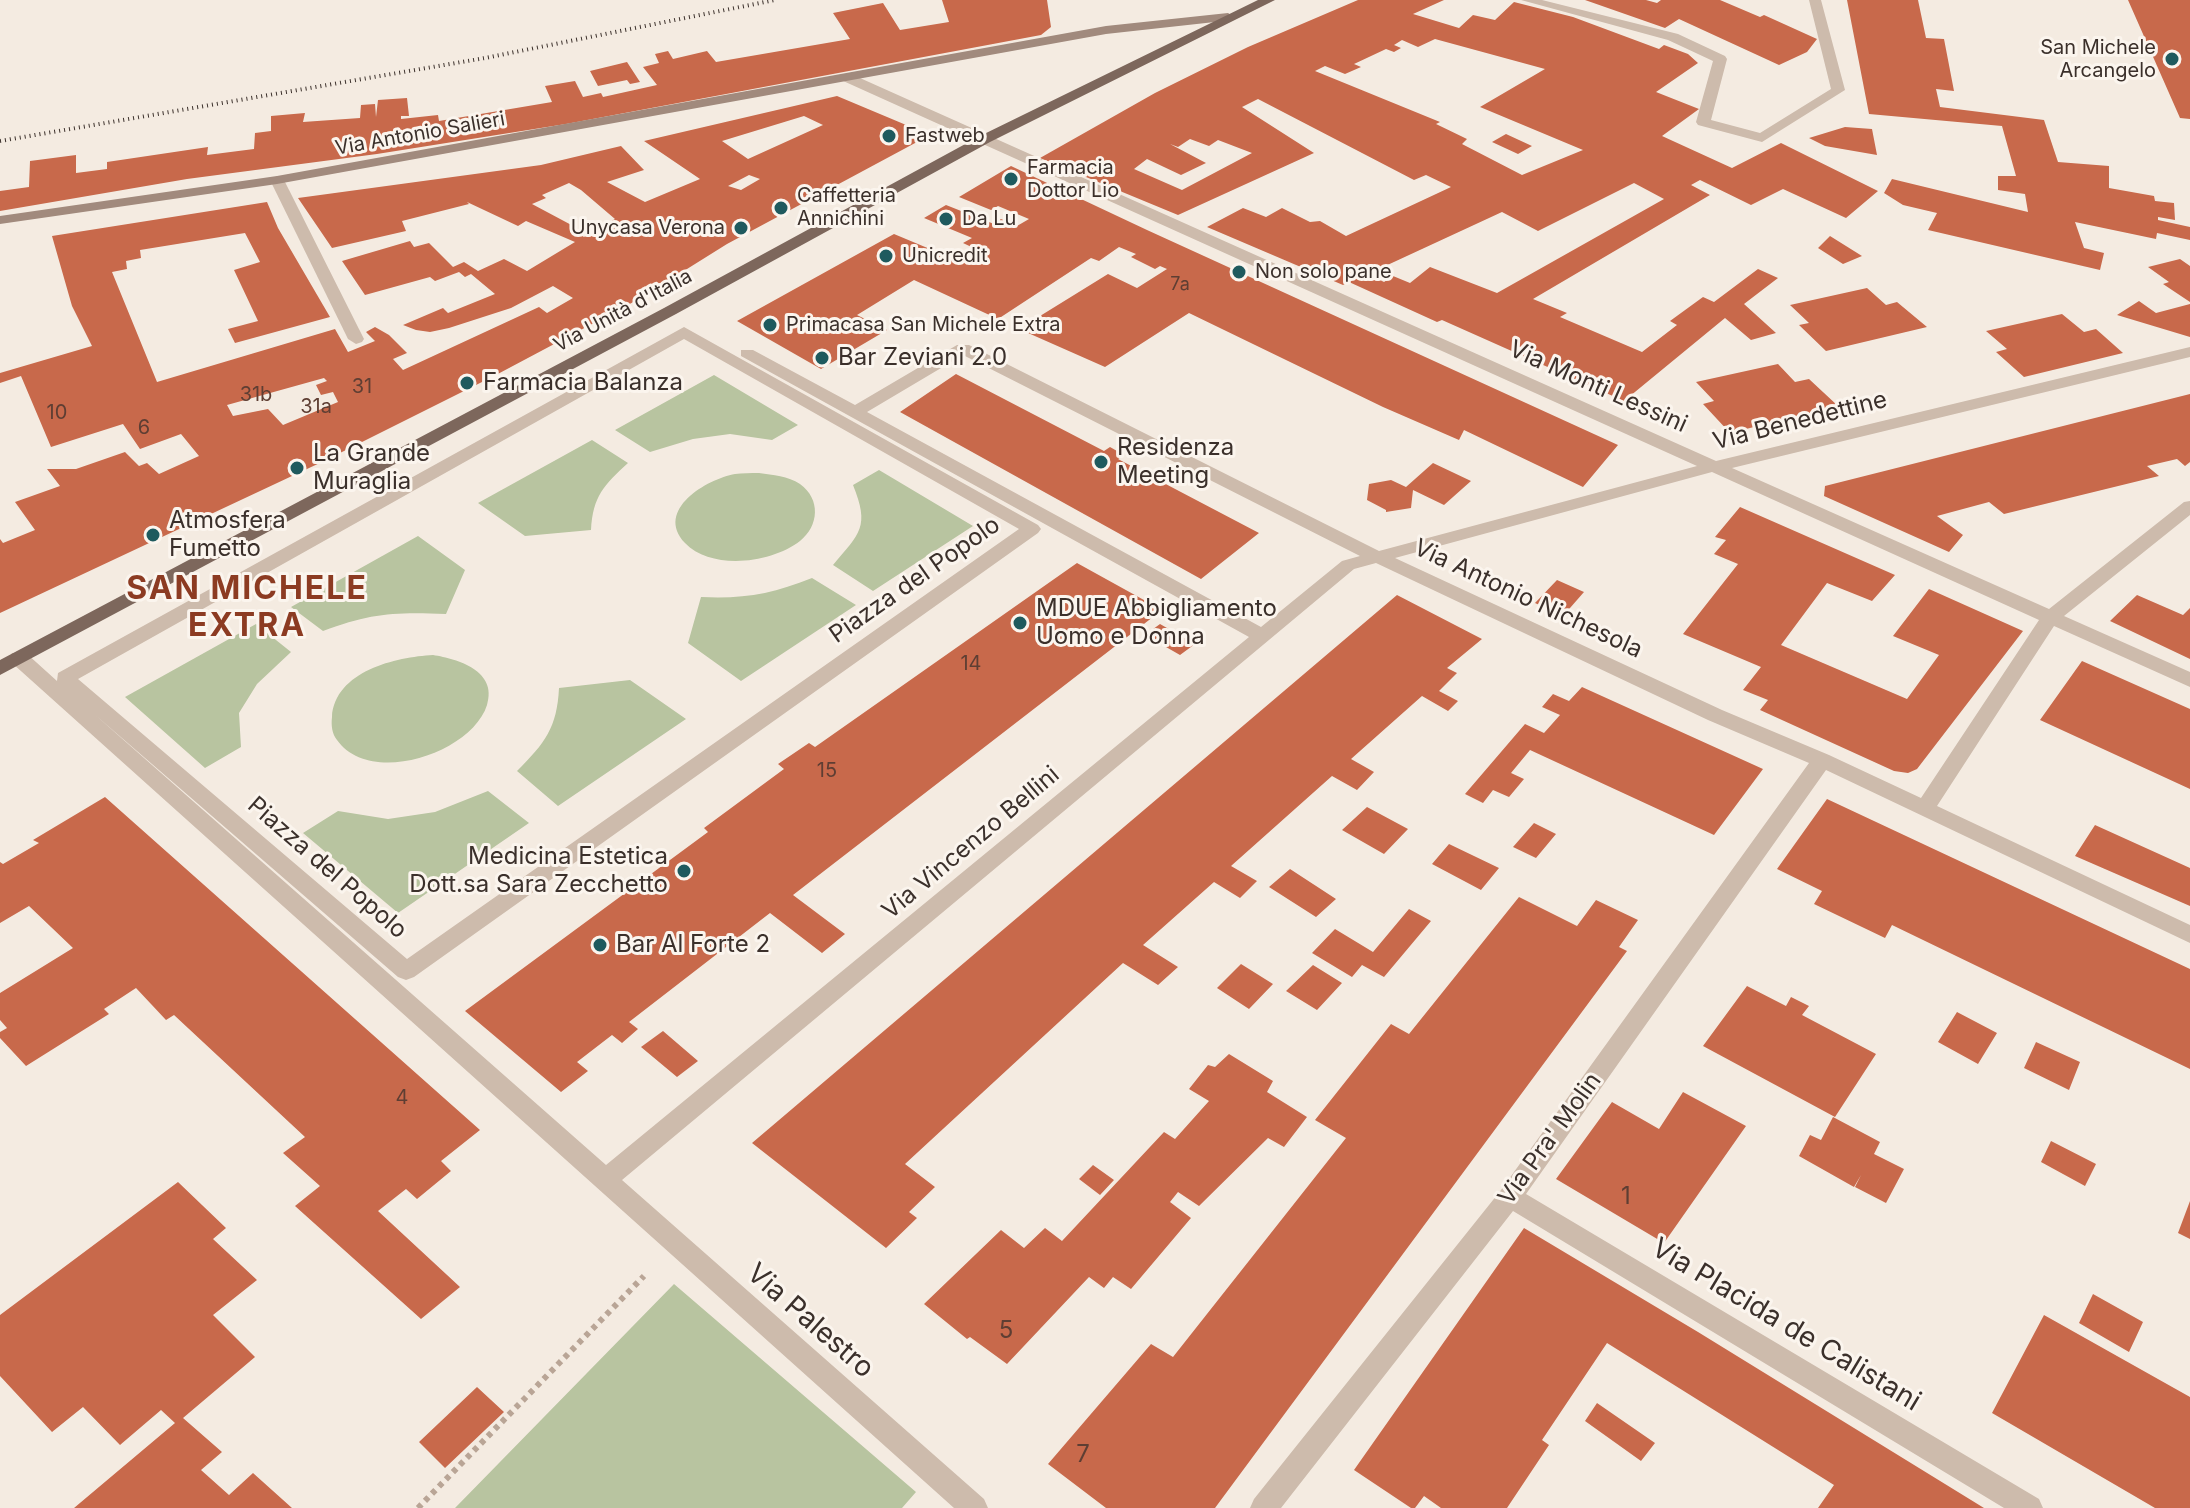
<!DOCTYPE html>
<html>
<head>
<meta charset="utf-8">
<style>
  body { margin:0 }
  canvas { display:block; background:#f4ebe1 }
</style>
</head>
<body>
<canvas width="2190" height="1508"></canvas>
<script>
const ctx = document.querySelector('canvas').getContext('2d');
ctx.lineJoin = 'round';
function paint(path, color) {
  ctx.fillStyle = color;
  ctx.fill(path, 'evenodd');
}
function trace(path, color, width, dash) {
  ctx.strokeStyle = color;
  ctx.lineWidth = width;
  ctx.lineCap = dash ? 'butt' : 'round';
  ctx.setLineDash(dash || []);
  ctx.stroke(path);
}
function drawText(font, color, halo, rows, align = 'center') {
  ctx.font = font + ' Inter,sans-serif';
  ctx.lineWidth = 6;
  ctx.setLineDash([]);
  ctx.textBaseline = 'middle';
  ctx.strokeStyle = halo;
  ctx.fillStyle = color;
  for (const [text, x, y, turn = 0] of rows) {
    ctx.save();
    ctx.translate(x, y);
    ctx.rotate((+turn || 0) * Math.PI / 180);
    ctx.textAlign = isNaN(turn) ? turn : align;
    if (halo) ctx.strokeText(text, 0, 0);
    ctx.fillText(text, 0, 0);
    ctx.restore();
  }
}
paint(new Path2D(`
  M714 375 798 425 772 440 730 434 693 439 650 452 615 430Z
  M592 440 628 463C604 485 593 496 591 530L525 536 478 503Z
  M879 470 973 526 873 591 833 565C860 533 870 527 853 485Z
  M759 473C773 475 788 476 800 484 821 499 819 526 800 541 772 563 712 571 685 543 654 510 707 479 735 474 742 473 751 473 759 473Z
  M418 536 465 570 446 614C395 612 371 613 323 631L291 607Z
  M812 578 856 605 741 681 688 643 701 597C744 599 772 594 812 578Z
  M256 624 291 652 257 684 239 713 241 747 205 768 125 697Z
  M433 655C458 659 498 671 487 705 472 753 370 787 337 740 332 734 331 725 332 717 335 671 396 657 433 655Z
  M630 680 686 719 558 806 517 771C545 743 557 728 559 688Z
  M488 791 529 823 398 913 303 833 338 811 388 819 435 812Z
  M674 1284 916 1492 902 1508H455Z`), '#b8c4a0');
paint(new Path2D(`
  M942 0H1047L1051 27 1041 35 566 124 377 154 187 179 0 211V191L29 187 30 161 76 155V173L107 169V162L208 147 207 155 254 149 255 133 271 131V116L305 113 303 122 360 118 361 105 375 104 376 117 378 100 407 98 409 116H401V119L438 115 439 121 552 102 545 86 575 81 583 97 601 93 603 97 657 85 643 67 659 63 655 54 668 51 673 59 707 51 716 62 850 39 833 13 883 3 900 30 949 22Z
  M1358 0H1444L1413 14 1459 28 1473 15 1495 20 1514 2 1573 17 1659 49 1664 45 1688 54 1698 63 1656 92 1699 109 1662 136 1732 168 1781 143 1878 191 1846 218 1783 189 1751 205 1700 180 1691 185 1710 195 1533 299 1567 313 1560 317 1642 352 1677 325 1670 321 1703 297 1714 302 1758 269 1778 278 1744 304 1776 333 1751 340 1725 318 1624 401 1442 320 1437 322 1349 282 1343 285 1207 227 1243 208 1266 217 1282 208 1310 222 1320 221 1346 236 1451 187 1426 175 1414 180 1258 99 1242 107 1314 153 1178 215 1040 158 1155 93 1248 47ZM1435 39 1545 69 1480 107 1583 150 1522 175 1462 144 1467 139 1436 124 1440 122 1315 71 1325 66 1345 74 1361 67 1354 64 1386 49 1394 52 1401 48 1394 45 1402 40 1418 47ZM1190 139 1209 146 1218 140 1252 153 1182 190 1134 169 1147 159 1181 175 1206 163 1170 144 1178 147ZM1634 183 1664 199 1497 293 1430 267 1410 283 1393 276 1384 282 1368 274 1502 212 1538 231Z
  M1585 0H1646L1657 3 1661 0H1720L1760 17 1764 15 1817 39 1807 52 1779 65 1679 19 1665 28Z
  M1847 0H1918L1926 38 1944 39 1954 91 1936 89 1940 107 2044 120 2058 162 2109 166V188L2154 196 2155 201 2174 203 2175 220 2158 217V220L2190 227V240L2157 233 2156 239 2075 222 2084 248 2104 253 2100 270 1928 230 1937 213 1903 205 1884 193 1892 179 2028 212 2025 194 1998 190V176H2016L2002 126 1869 114Z
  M2128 0H2190V119L2180 118Z
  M627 62 640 82 630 84 627 80 598 86 590 71Z
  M837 96 930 135 727 244 639 299 494 376 324 461 0 613V539L3 543 35 530 15 502 60 486 47 469H76L125 452 139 466 147 463 159 474 199 456 181 434 140 449 123 424 51 447 21 376 0 383V373L92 346 72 306 52 236 267 202 278 228 330 317 235 343 228 329 258 321 234 270 260 262 245 233 140 250 141 258 126 261 127 269 112 272 157 382 335 329 348 352 375 341 366 332 375 327 389 335 407 353 393 359 403 370 539 307 547 313 573 298 553 286 511 308 449 328 430 332 416 330 403 325 443 308 448 313 495 294 471 274 465 277 459 272 435 281 430 277 365 295 342 261 410 241 414 247 429 243 453 267 464 262 478 271 504 259 527 271 575 242 526 221 518 226 467 202 469 204 402 221 406 231 332 248 298 198 541 165 621 146 644 170 607 182 645 202 700 179 644 141ZM804 116 823 125 748 159 722 141ZM749 175 760 179 741 190 728 186ZM569 183 581 190 615 219 584 237 573 231 577 228 532 204 546 198 542 195ZM324 378 327 381 316 385 321 395 333 392 338 402 283 425 268 409 233 416 227 405Z
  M1845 127 1872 129 1877 155 1825 146 1809 138Z
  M1506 134 1532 146 1518 154 1492 142Z
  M1011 166 1147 230 1618 445 1583 487 1464 430 1459 440 1383 407 1189 313 1105 367 1019 329 1108 274 1137 288 1167 269 1160 266 1155 269 1131 257 1136 254 1119 247 1099 261 1091 258 998 319 914 280 857 315 887 330 821 369 737 321 894 234 961 262 980 251 963 243 972 238 924 218 946 205 994 224 1001 219 1017 226 1029 219 998 206 991 210 959 197Z
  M1830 236 1862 256 1843 264 1818 248Z
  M2180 259 2190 266V302L2163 284 2169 282 2148 267Z
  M1867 288 1886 305 1897 302 1927 327 1826 351 1799 325 1809 323 1790 305Z
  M2139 301 2156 313 2190 304V337L2117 315Z
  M2062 314 2084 332 2096 329 2123 353 2024 377 1996 352 2007 349 1986 331Z
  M1778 364 1795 382 1809 379 1838 406 1730 433 1703 404 1714 401 1696 382Z
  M956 374 1104 451 1110 447 1124 455 1118 459 1259 533 1201 579 900 412Z
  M2190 394V462L2185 466 2177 459 2147 466 2159 476 2004 514 1989 502 1937 516 1963 535 1949 552 1824 496 1825 486Z
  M1433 463 1471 481 1444 505 1413 490 1411 508 1386 512V510L1367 500 1369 484 1391 480 1406 487Z
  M1740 507 1895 575 1872 601 1827 583 1781 645 1907 699 1939 655 1893 636 1929 589 2023 631 1917 769 1908 773 1894 771 1760 710 1768 700 1743 690 1761 667 1683 634 1738 564 1714 554 1726 540 1715 537Z
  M1077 563 1162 610 793 895 845 934 822 953 770 913 629 1022 638 1029 622 1043 612 1035 577 1062 588 1071 561 1092 465 1011 708 832 704 828 784 769 778 764 809 743 815 747Z
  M1557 580 1584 592 1563 616 1535 603Z
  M1397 595 1482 639 1447 668 1457 673 1439 691 1458 701 1448 711 1422 696 1351 759 1374 772 1357 790 1332 776 1231 866 1257 881 1240 898 1214 882 1143 945 1178 967 1158 985 1123 963 905 1164 935 1187 909 1212 917 1218 886 1248 752 1143Z
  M2137 595 2183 615 2190 608V659L2110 621Z
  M1160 624 1195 644 1180 655 1145 635Z
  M2082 661 2190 709V789L2040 720Z
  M1582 687 1763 769 1714 835 1530 750 1511 773 1524 779 1509 797 1493 790 1483 803 1465 794 1525 724 1544 733 1560 715 1542 707 1553 694 1569 701Z
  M105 797 480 1130 441 1161 451 1171 417 1199 406 1189 378 1211 460 1287 421 1319 295 1206 320 1186 283 1153 305 1137 174 1015 166 1020 136 988 104 1009 109 1014 26 1066 0 1038V1032L7 1028 0 1020V993L73 948 29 906 0 923V862L3 864 39 843 33 840Z
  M1827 799 2190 969V1069L1892 925 1885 938 1814 904 1822 891 1777 869Z
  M1367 807 1408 829 1384 854 1342 830Z
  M1534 823 1556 834 1536 858 1513 847Z
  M2095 825 2190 868V906L2075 856Z
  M1449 844 1499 868 1481 890 1432 864Z
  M1290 869 1336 899 1316 917 1269 887Z
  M1519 897 1577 926 1596 900 1638 920 1619 947 1627 951 1215 1508H1106L1048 1464 1151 1344 1173 1357 1346 1138 1315 1120 1391 1024 1409 1034Z
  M1409 909 1431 921 1384 977 1362 965 1352 977 1312 953 1335 929 1373 952Z
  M1241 964 1273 984 1249 1009 1217 988Z
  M1313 965 1342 983 1317 1010 1286 991Z
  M1747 986 1786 1006 1791 997 1809 1006 1802 1015 1876 1054 1835 1117 1703 1046Z
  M1957 1012 1997 1033 1978 1064 1938 1042Z
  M663 1031 698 1061 677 1077 641 1047Z
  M2036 1042 2080 1062 2069 1090 2024 1068Z
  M1229 1054 1273 1081 1267 1092 1307 1117 1284 1147 1268 1138 1199 1206 1178 1192 1170 1202 1191 1218 1131 1289 1113 1277 1104 1288 1089 1277 1007 1364 970 1337 967 1339 924 1304 1001 1230 1024 1248 1045 1228 1062 1241 1164 1132 1175 1139 1209 1101 1189 1089 1208 1065 1215 1067Z
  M1683 1092 1746 1126 1664 1243 1556 1179 1612 1102 1659 1129Z
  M1833 1117 1880 1142 1874 1154 1904 1169 1886 1203 1855 1187 1861 1175 1854 1187 1799 1156 1810 1135 1821 1140Z
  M2051 1141 2096 1164 2085 1186 2041 1162Z
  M1093 1165 1114 1180 1100 1195 1079 1179Z
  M178 1182 226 1228 213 1239 257 1280 213 1315 255 1357 183 1418 222 1452 201 1470 229 1495 253 1473 292 1508H74L175 1423 161 1410 120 1445 83 1407 52 1432 0 1376V1315Z
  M2190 1201V1239L2178 1233Z
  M1524 1228 1698 1332 1984 1508H1818L1834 1485 1607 1343 1542 1440 1549 1445 1507 1508H1441L1424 1496 1415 1508H1411L1354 1470Z
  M2093 1294 2143 1322 2129 1352 2079 1323Z
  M2044 1315 2190 1397V1508H2155L1992 1413Z
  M477 1387 504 1412 445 1468 419 1442Z
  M1597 1403 1655 1443 1641 1461 1585 1421Z`), '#c8694b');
trace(new Path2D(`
  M418 1508 644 1276`), '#b9a596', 6, [5, 5]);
paint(new Path2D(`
  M277 176 284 180 364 339 362 342 356 344 348 339 270 180Z`), '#cdbbac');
paint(new Path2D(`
  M1521 0H1542L1678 34 1725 56 1727 59 1711 120 1760 133 1831 89 1809 0H1821L1845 90 1762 142 1698 125 1696 122 1713 61 1668 40Z
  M841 74H851L1716 461 2190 347V357L1732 468 2049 609 2184 502 2190 501V515L2064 616 2190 672V687L2054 626 1937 806 2190 925V943L1826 770 1526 1194 2039 1499 2043 1508H2004L1513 1211 1281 1508H1250L1254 1499 1501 1190 1809 763 1708 720 1376 563 1354 569 622 1180 984 1499 988 1508H954L12 663 9 658 12 653H26L57 681 58 673 684 327 1038 525 1041 529 1038 533 414 977 406 980 398 977 93 713 606 1165 1249 637 741 356V350H753L855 405 957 345H969L1379 551 1697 466 841 80ZM684 339 1019 529 407 959 78 679ZM963 355 1360 556 1342 561 1261 627 867 412ZM1712 472 2039 620 1921 798 1829 755 1722 710 1395 558Z`), '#cdbbac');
paint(new Path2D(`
  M1228 13 1234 17 1233 20 1106 34 277 184 0 224V216L277 176 1106 26Z`), '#a18a7d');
paint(new Path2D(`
  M1258 0H1275L990 142 676 314 0 675V660L664 308 980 136Z`), '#7d675c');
trace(new Path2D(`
  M0 141 485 58 775 0`), '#3b302b', 4, [1, 4]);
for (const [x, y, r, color] of [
  [2172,59,8,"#1f5a5e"],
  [889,136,8,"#1f5a5e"],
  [1011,179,8,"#1f5a5e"],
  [781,208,8,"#1f5a5e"],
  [946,219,8,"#1f5a5e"],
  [741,228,8,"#1f5a5e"],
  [886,256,8,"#1f5a5e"],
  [1239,272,8,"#1f5a5e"],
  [770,325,8,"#1f5a5e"],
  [822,358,8,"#1f5a5e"],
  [467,383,8,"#1f5a5e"],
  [1101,462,8,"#1f5a5e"],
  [297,468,8,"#1f5a5e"],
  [153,535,8,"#1f5a5e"],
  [1020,623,8,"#1f5a5e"],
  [684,871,8,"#1f5a5e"],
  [600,945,8,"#1f5a5e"]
]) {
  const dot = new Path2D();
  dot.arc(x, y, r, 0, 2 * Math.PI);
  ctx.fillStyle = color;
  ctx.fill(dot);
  trace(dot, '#fbf5ee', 3);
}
drawText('18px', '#5e3e33', null, [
  ["7a",1180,285]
]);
drawText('20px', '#3b302b', '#fbf5ee', [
  ["San Michele",2156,48,"right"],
  ["Arcangelo",2156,71,"right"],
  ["Fastweb",905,136],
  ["Farmacia",1027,168],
  ["Dottor Lio",1027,191],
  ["Caffetteria",797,196],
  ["Annichini",797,219],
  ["Da Lu",962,219],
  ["Unycasa Verona",725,228,"right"],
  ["Unicredit",902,256],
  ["Non solo pane",1255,272],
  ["Primacasa San Michele Extra",786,325]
], 'left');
drawText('20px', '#3b302b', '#fbf5ee', [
  ["Via Antonio Salieri",420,134,-10],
  ["Via Unità d'Italia",623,311,-28]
]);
drawText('20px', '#5e3e33', null, [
  ["31",362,387],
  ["31b",256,395],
  ["31a",316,407],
  ["10",57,413],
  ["6",144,428],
  ["14",971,664],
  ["15",827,771],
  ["4",402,1098]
]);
drawText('24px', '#3b302b', '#fbf5ee', [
  ["Bar Zeviani 2.0",838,358],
  ["Farmacia Balanza",483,383],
  ["Residenza",1117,448],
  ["Meeting",1117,476],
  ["La Grande",313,454],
  ["Muraglia",313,482],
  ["Atmosfera",169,521],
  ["Fumetto",169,549],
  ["MDUE Abbigliamento",1036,609],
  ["Uomo e Donna",1036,637],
  ["Medicina Estetica",668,857,"right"],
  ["Dott.sa Sara Zecchetto",668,885,"right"],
  ["Bar Al Forte 2",616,945]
], 'left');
drawText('24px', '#3b302b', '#fbf5ee', [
  ["Via Monti Lessini",1598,387,24],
  ["Via Benedettine",1800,421,-14],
  ["Piazza del Popolo",915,580,-35],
  ["Via Antonio Nichesola",1528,599,25],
  ["Via Vincenzo Bellini",971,843,-40],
  ["Piazza del Popolo",327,868,41],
  ["Via Pra' Molin",1550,1139,-54]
]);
drawText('24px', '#5e3e33', null, [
  ["1",1626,1197],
  ["5",1006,1331],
  ["7",1083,1455]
]);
drawText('28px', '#3b302b', '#fbf5ee', [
  ["Via Palestro",810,1321,41],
  ["Via Placida de Calistani",1786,1325,31]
]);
ctx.letterSpacing = '2px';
drawText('bold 32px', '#8c3b22', '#fbf5ee', [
  ["SAN MICHELE",247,589],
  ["EXTRA",247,626]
]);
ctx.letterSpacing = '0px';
</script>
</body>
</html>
